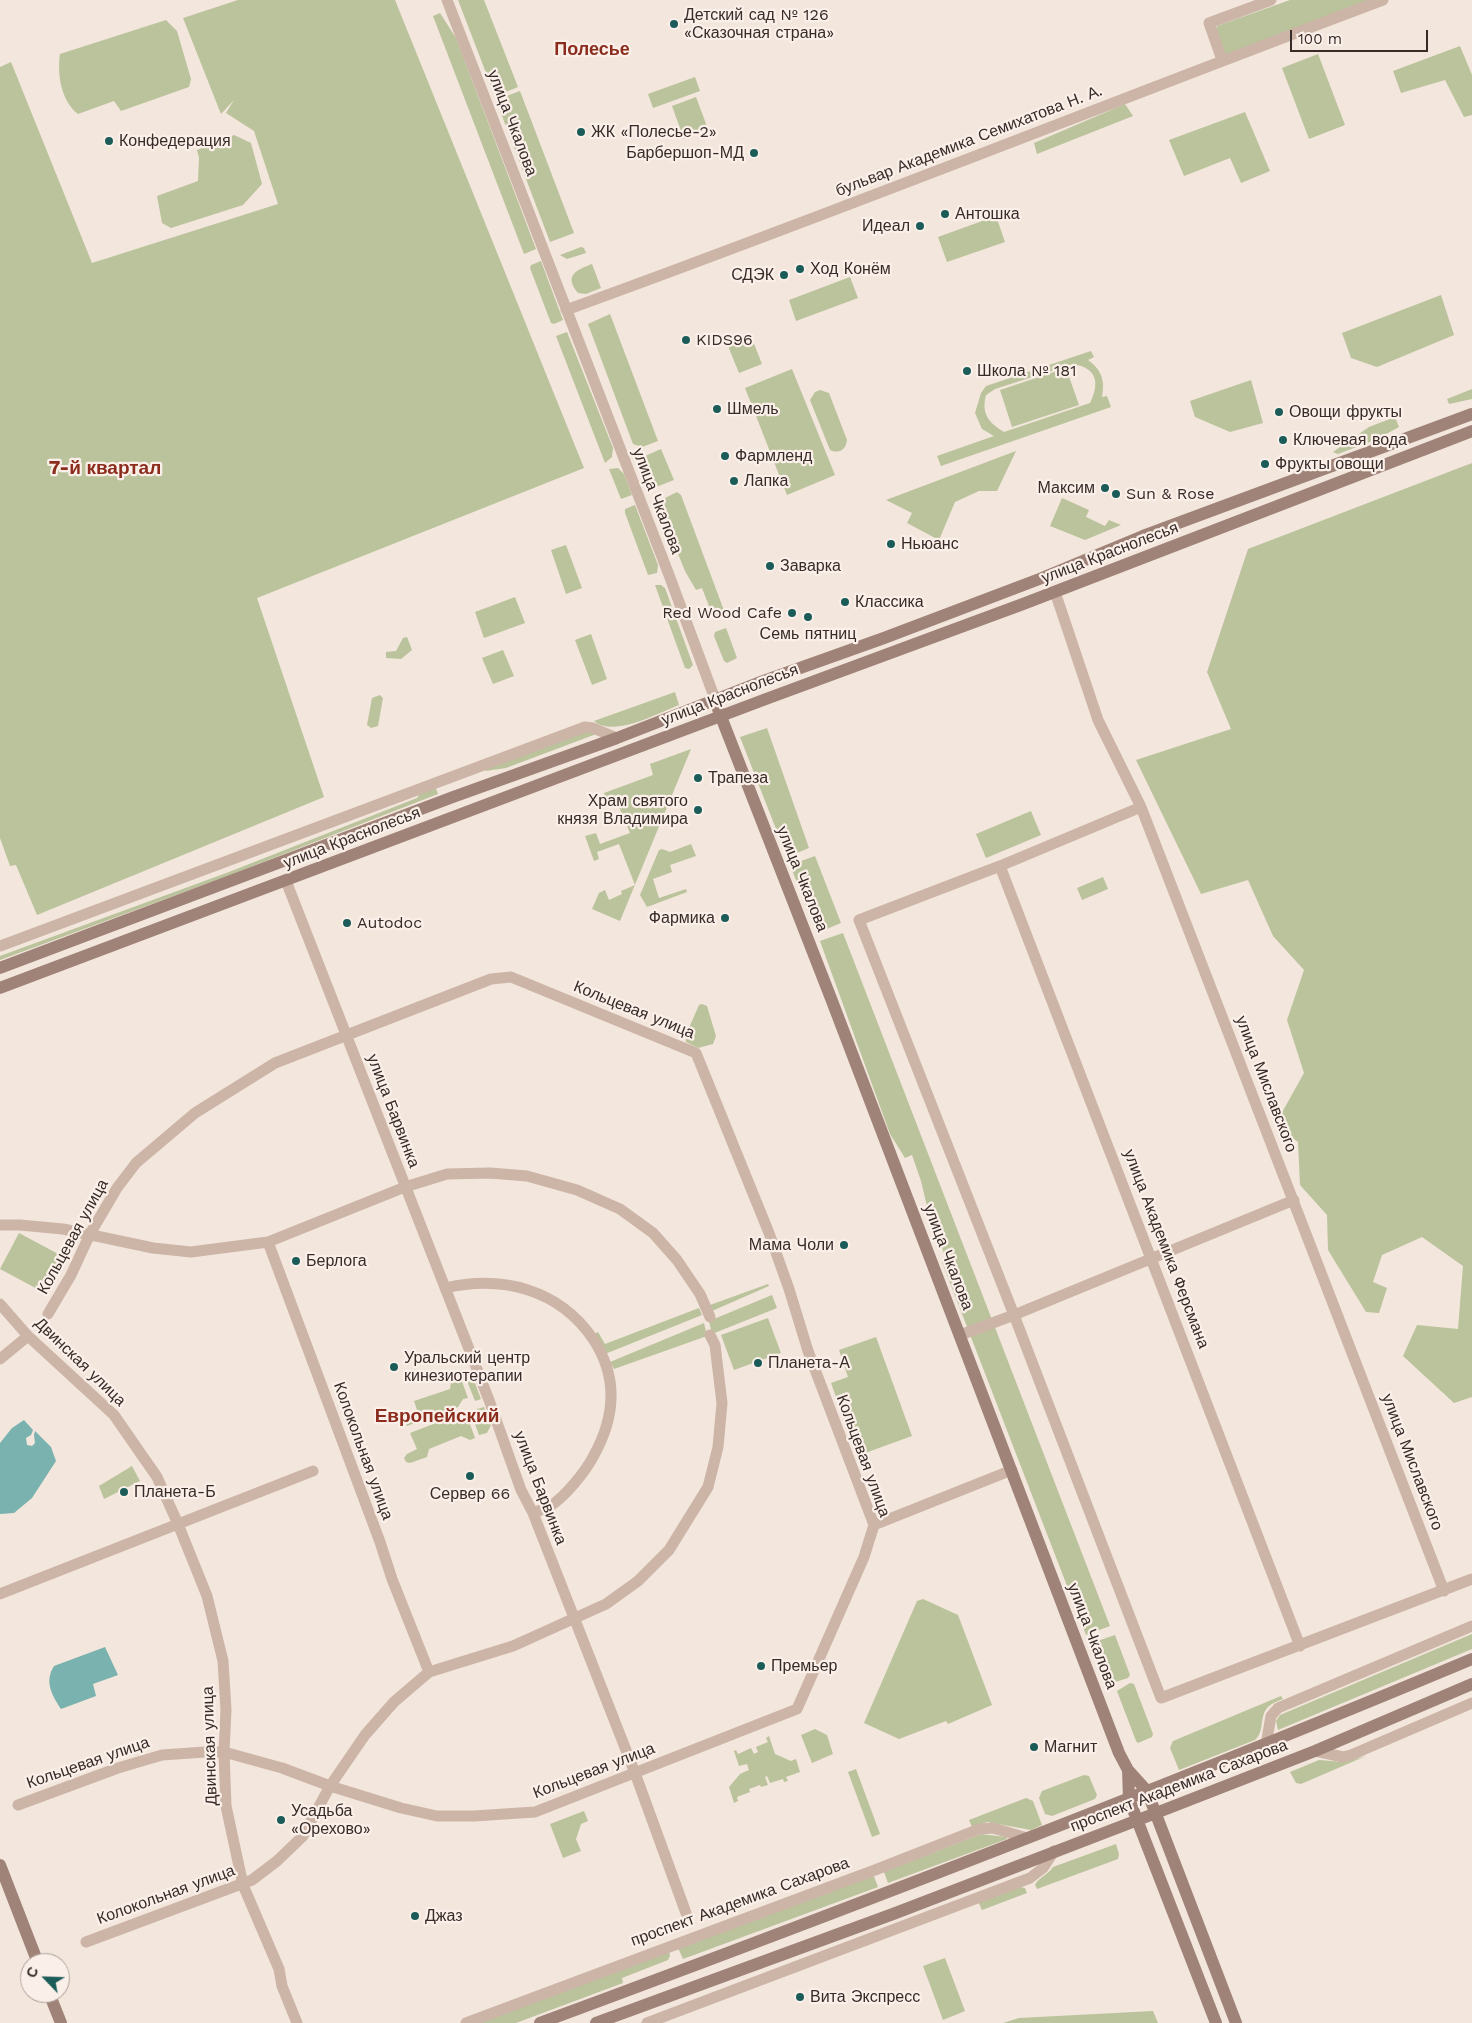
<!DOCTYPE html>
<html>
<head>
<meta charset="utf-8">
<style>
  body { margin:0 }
  #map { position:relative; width:1472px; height:2023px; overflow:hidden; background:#f3e6dc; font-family:"Work Sans",sans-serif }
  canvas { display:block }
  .north { position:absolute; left:20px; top:1953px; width:50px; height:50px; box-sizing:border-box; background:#fbf0e9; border:1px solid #ada19c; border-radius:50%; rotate:294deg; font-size:14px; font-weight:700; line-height:20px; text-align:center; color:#382b28 }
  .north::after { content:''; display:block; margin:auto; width:18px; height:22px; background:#1b5c59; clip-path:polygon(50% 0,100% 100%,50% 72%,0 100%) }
  .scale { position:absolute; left:1290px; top:30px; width:138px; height:22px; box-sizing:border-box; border:2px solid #382b28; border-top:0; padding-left:6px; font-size:15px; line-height:18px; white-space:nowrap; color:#382b28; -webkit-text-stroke:4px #fbf0e9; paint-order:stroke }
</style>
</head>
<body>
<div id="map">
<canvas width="1472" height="2023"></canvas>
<div class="north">С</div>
<div class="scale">100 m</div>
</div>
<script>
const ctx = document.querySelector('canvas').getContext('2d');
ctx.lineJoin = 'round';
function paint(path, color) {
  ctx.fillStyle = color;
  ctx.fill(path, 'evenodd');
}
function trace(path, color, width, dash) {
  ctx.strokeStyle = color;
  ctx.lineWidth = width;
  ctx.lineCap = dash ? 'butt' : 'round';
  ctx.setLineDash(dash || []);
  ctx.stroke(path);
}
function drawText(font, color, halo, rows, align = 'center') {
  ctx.font = font + ' "Work Sans",sans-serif';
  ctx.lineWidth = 4.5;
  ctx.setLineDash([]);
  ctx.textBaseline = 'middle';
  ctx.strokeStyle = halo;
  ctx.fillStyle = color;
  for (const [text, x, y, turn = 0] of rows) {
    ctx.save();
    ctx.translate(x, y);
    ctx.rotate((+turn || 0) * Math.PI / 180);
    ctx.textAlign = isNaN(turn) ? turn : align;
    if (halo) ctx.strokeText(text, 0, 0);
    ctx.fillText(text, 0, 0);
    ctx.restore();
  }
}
paint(new Path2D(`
  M238 0H395L584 468 257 598 324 797 37 915 16 865 10 866 0 838V67L11 62 92 263 278 204 254 131 226 113 234 100 221 114 183 18Z
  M458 0H484L518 87 501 94 493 91Z
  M1290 0H1371L1228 54 1223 53 1215 32 1217 26Z
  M440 13 456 38 536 249 524 254 433 16Z
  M166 20 177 31 191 79 189 87 121 111 114 101 78 114C61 101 57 74 60 54Z
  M1460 46 1472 75V115L1464 117 1445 80 1401 93 1393 71Z
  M1318 54 1345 125 1309 139 1282 68Z
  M695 77 700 91 653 108 648 94Z
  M520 91 574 233 550 242 496 100Z
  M696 97 708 129 684 139 672 106Z
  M1125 104 1133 116 1037 154 1034 143Z
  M1245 112 1270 171 1241 183 1230 158 1184 176 1169 140Z
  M234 135 251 143 262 184 243 205 171 228 162 223 157 196 198 181 199 158 197 150Z
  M996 216 1005 242 947 262 938 237Z
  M581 247 584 248 586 253 567 259 560 255Z
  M541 261 563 320 554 324 551 323 530 268 531 265Z
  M592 264 601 288 586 294 578 293C563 275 577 270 592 264Z
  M850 277 858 298 796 321 789 300Z
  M1441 295 1454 335 1377 367 1351 358 1342 333Z
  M610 314 658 441 642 447 633 444 588 324Z
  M567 332 613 448 612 457 605 463 556 336Z
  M751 336 762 364 739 373 728 346Z
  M1091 351 1094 357 1088 360C1102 370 1105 381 1102 397L1107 396 1111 407 941 466 937 456 994 436 982 429 975 413 981 393 986 386ZM1073 364C1097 368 1100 383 1090 403L1004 432C989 423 981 414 986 395L995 389Z
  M1066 368 1079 405 1012 427 1000 390Z
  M792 369 835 475 787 495 745 388Z
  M1251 380 1263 423 1230 432 1195 417 1190 401Z
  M1472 389V399L1449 404 1447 399Z
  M820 390 829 393 847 440C846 450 839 454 830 450L810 400 815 392Z
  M1395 417 1399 427 1375 440 1338 454 1333 452 1369 427Z
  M661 449 674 480 651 489 641 461 645 456Z
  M1016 451 997 491H979L955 502 939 540 907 523 912 513 886 500Z
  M1472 463V1397L1454 1403 1403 1356 1417 1325 1458 1329 1463 1266 1422 1237 1382 1255 1373 1282 1387 1288 1379 1313 1366 1312 1328 1250 1327 1215 1300 1185 1298 1142 1275 1125 1304 1073 1287 1020 1304 970 1273 936 1248 880 1201 894 1136 760 1231 729 1207 672 1248 549Z
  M618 468 624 474 632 495 621 499 609 469Z
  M677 492 681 495 726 616 716 620 714 619 702 588 696 590 685 571 657 502Z
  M1062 498 1089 510 1086 517 1105 526 1109 520 1121 525 1085 540 1050 526Z
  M635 505 658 565 657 573 648 575 625 513V509Z
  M566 545 582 588 566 594 551 550Z
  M655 585H661L665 588 693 665 689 669 685 668Z
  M515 597 525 623 484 638 475 612Z
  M726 628 737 658 727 663 724 661 714 636 715 632Z
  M591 634 607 679 592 685 575 640Z
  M407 637 412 650 401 659 386 658V652L396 651 403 638Z
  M503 650 514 676 493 684 482 658Z
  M675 692 679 705C658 713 614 738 594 721Z
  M380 695 383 698 378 726 371 728 367 725 372 698Z
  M767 728 809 848 787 857 740 737Z
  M583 730 599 733 506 768 486 771 485 767Z
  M691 749 620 921 592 909 599 893 605 890 609 900 622 894 621 891 635 885 619 844 597 852 599 859 594 861 585 836 596 833 600 844 630 833 616 800 608 804 604 793 653 775 650 764Z
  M435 786 438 794 230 875 0 960V956L229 872 417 798 421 792Z
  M1031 811 1041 835 986 858 976 834Z
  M691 844 696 856 670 865 672 872 653 879 659 898 686 889 687 892 647 907 640 895 659 850 662 849 670 852Z
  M815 856 841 923 817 933 790 865Z
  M1103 877 1108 889 1082 900 1077 888Z
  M843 933 1110 1626 1086 1635 942 1262 946 1259 927 1206 921 1181 912 1155 905 1158 890 1134 820 941Z
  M702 1004 707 1006 716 1036 713 1044 698 1048 686 1042V1035L699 1005Z
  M19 1233 62 1256 43 1292 0 1269Z
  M768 1284 769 1286 712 1311 710 1305Z
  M772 1295 777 1308 712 1334 709 1321Z
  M699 1308 702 1315 605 1354 594 1334 598 1332 605 1344Z
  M768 1318 781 1353 734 1370 721 1335Z
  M704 1323 707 1336 614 1369 610 1362Z
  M876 1337 912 1436 857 1456 831 1383 848 1377 839 1350Z
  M460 1376 468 1398 463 1399 458 1407 407 1426 403 1415 417 1410 414 1401 450 1389 451 1381Z
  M465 1376H470L473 1378 481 1399 475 1401Z
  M484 1407 491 1425 487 1433 479 1435 472 1416 477 1409Z
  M462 1413 467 1416 475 1438 470 1440 461 1436 429 1449 427 1457 410 1463 406 1462 404 1458 407 1454 417 1449 410 1433Z
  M132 1466 140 1481 104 1499 99 1486Z
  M923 1599 958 1615 992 1705 948 1724 946 1721 899 1739 864 1723 917 1601Z
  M1472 1634V1649L1278 1730 1276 1721 1280 1715Z
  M1115 1635 1130 1675 1128 1678 1109 1684 1097 1663 1089 1644Z
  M1130 1683 1134 1684 1153 1734 1152 1737 1138 1743 1136 1741 1117 1691Z
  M1281 1696 1283 1699C1278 1701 1272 1703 1268 1707 1259 1716 1265 1731 1255 1740L1179 1770 1170 1748 1173 1741Z
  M815 1729 827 1735 833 1754 812 1763 801 1735Z
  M769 1736 775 1754 791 1761 796 1759 800 1772 786 1777 788 1781 784 1782 783 1779 770 1783 767 1776 765 1777 768 1785 761 1787 760 1785 749 1789 750 1792 737 1797 738 1801 734 1803 729 1787 740 1774 749 1770 747 1764 739 1766 734 1751 736 1750 738 1754 751 1748 754 1754 758 1752 756 1747 768 1742 766 1738Z
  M1366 1756 1301 1784 1296 1783 1290 1772 1319 1760 1344 1762Z
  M856 1769 880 1834 872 1837 848 1772Z
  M1084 1775 1089 1776 1097 1795 1095 1799 1052 1816 1045 1814 1039 1798 1042 1791Z
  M1026 1798 1033 1801 1042 1825 1031 1830 987 1822 972 1827 969 1820Z
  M584 1811 588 1821 581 1824 576 1839 581 1851 563 1858 550 1824Z
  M981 1834 1006 1837 1007 1839 888 1883 884 1872Z
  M1116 1844 1119 1854 1118 1859 1037 1889 1035 1885C1039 1877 1048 1875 1053 1867Z
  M873 1874 878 1887 683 1959 678 1948Z
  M1020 1887 1025 1888 1027 1893 982 1910 978 1901Z
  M669 1951 670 1956 668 1960 622 1978 623 1983 516 2023H477Z
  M945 1958 965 2011 943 2020 923 1966Z
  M1153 2011 1158 2023H1003L1019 2018Z`), '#bac39b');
paint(new Path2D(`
  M24 1420 33 1430 31 1435 26 1438 27 1445 32 1446 35 1443 34 1435 35 1431 51 1447 56 1461 32 1498 14 1513 0 1514V1443L12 1428Z
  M105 1647 118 1675 93 1684 96 1696 61 1709C52 1695 44 1682 54 1666Z`), '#79b2ae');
trace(new Path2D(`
  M447 0 669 575 715 699
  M1222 60 1209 23 1271 0
  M566 310C840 211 1111 102 1383 0
  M1055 592 1098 720 1141 807 1444 1591
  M1141 807 1000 866 859 920 1014 1315 1161 1698 1472 1579
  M1000 866 1300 1646
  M286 881 489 1400 521 1490 533 1513 635 1773 686 1913
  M0 946 585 727 593 728 617 738
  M0 1225H20L63 1229 153 1248 191 1252 268 1242 405 1187 447 1174 490 1173 527 1176 577 1190 620 1209 653 1233 677 1260 700 1294 710 1317
  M268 1242 380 1542 392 1579 429 1672
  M445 1288C502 1275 559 1289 593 1339 619 1378 615 1418 593 1457 585 1472 565 1497 550 1506 544 1509 538 1511 533 1513
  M0 1304 28 1336 114 1415 157 1477 178 1524 207 1596 223 1661 226 1710 224 1752 226 1806 243 1885 279 1969 282 1986 297 2023
  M960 1335 1014 1315 1294 1200
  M0 1359 28 1336
  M874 1525 1012 1470
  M0 1594 313 1471
  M1266 1745 1271 1716 1278 1708 1472 1626
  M1315 1751 1343 1757 1351 1755 1472 1703
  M18 1805 118 1768 162 1755 205 1752H224L282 1768 330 1786 401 1808 437 1816H474L535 1812 797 1709 864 1557 874 1525 808 1351 789 1289 769 1233 696 1053 511 977 491 979 275 1063 195 1113 136 1163 117 1188 90 1234 71 1275 48 1314
  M86 1942 252 1880 277 1861 303 1836 330 1786 365 1735 394 1702 429 1672 513 1646 606 1604 638 1581 669 1550 708 1487 718 1447 722 1403 715 1345 710 1335
  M466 2023 875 1870 979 1829 993 1828 1027 1838
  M647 2023 1030 1878 1043 1868 1054 1851`), '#ccb4a7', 11);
trace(new Path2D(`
  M718 709 832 1001 1119 1753 1128 1770 1147 1791 1236 2023
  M0 968 453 797 617 738 758 683 884 638 1042 578 1143 536 1472 414
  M0 988 766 699 1023 604 1472 431
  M1128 1770 1129 1799 1216 2023
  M0 1865 38 1963
  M49 1993 61 2023
  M540 2023C853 1907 1164 1788 1472 1659
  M596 2023 893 1914 1156 1813 1315 1751 1472 1684`), '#a08378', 12);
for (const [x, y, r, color] of [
  [674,24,5,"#1b5c59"],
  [581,132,5,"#1b5c59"],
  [109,141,5,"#1b5c59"],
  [754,153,5,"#1b5c59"],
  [945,214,5,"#1b5c59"],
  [920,226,5,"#1b5c59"],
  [800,269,5,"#1b5c59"],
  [784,275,5,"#1b5c59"],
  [686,340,5,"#1b5c59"],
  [967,371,5,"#1b5c59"],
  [717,409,5,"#1b5c59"],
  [1279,412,5,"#1b5c59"],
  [1283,440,5,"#1b5c59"],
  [725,456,5,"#1b5c59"],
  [1265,464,5,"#1b5c59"],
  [734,481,5,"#1b5c59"],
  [1105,488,5,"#1b5c59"],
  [1116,494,5,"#1b5c59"],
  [891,544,5,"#1b5c59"],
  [770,566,5,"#1b5c59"],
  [845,602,5,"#1b5c59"],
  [792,613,5,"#1b5c59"],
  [808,617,5,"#1b5c59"],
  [698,778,5,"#1b5c59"],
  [698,810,5,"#1b5c59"],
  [725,918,5,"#1b5c59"],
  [347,923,5,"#1b5c59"],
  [844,1245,5,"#1b5c59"],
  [296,1261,5,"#1b5c59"],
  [758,1363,5,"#1b5c59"],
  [394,1367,5,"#1b5c59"],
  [470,1476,5,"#1b5c59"],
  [124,1492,5,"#1b5c59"],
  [761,1666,5,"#1b5c59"],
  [1034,1747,5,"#1b5c59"],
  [281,1820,5,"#1b5c59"],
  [415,1916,5,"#1b5c59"],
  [800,1997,5,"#1b5c59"]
]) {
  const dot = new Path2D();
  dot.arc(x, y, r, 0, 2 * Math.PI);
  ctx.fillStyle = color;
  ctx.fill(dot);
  trace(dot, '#fbf0e9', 2);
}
drawText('16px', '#382b28', '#fbf0e9', [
  ["Детский сад № 126",684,15],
  ["«Сказочная страна»",684,33],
  ["ЖК «Полесье-2»",591,132],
  ["Конфедерация",119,141],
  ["Барбершоп-МД",744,153,"right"],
  ["Антошка",955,214],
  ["Идеал",910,226,"right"],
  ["Ход Конём",810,269],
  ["СДЭК",774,275,"right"],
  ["KIDS96",696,340],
  ["Школа № 181",977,371],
  ["Шмель",727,409],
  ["Овощи фрукты",1289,412],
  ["Ключевая вода",1293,440],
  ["Фармленд",735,456],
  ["Фрукты овощи",1275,464],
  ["Лапка",744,481],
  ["Максим",1095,488,"right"],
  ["Sun & Rose",1126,494],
  ["Ньюанс",901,544],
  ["Заварка",780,566],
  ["Классика",855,602],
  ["Red Wood Cafe",782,613,"right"],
  ["Семь пятниц",808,634,"center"],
  ["Трапеза",708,778],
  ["Храм святого",688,801,"right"],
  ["князя Владимира",688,819,"right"],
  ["Фармика",715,918,"right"],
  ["Autodoc",357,923],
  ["Мама Чоли",834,1245,"right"],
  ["Берлога",306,1261],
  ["Уральский центр",404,1358],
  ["кинезиотерапии",404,1376],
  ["Планета-А",768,1363],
  ["Планета-Б",134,1492],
  ["Сервер 66",470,1494,"center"],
  ["Премьер",771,1666],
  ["Магнит",1044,1747],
  ["Усадьба",291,1811],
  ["«Орехово»",291,1829],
  ["Джаз",425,1916],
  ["Вита Экспресс",810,1997]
], 'left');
drawText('16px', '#382b28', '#fbf0e9', [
  ["улица Чкалова",512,123,69],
  ["бульвар Академика Семихатова Н. А.",969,141,-21],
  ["улица Чкалова",657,501,69],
  ["улица Краснолесья",1110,553,-21],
  ["улица Краснолесья",730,695,-21],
  ["улица Краснолесья",352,838,-21],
  ["улица Чкалова",802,879,68],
  ["Кольцевая улица",634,1010,22],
  ["улица Миславского",1266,1084,69],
  ["улица Барвинка",393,1111,69],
  ["Кольцевая улица",73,1237,-61],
  ["улица Академика Ферсмана",1166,1249,69],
  ["улица Чкалова",948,1257,69],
  ["Двинская улица",80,1362,44],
  ["Колокольная улица",363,1451,70],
  ["Кольцевая улица",863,1456,70],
  ["улица Миславского",1412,1462,69],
  ["улица Барвинка",540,1488,69],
  ["улица Чкалова",1092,1636,69],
  ["Двинская улица",210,1746,-92],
  ["Кольцевая улица",88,1763,-19],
  ["Кольцевая улица",594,1771,-21],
  ["проспект Академика Сахарова",1179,1786,-21],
  ["Колокольная улица",166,1895,-20],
  ["проспект Академика Сахарова",740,1902,-20]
]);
drawText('bold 18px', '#8b2c1d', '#fbf0e9', [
  ["Полесье",592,50]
]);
drawText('bold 19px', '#8b2c1d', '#fbf0e9', [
  ["7-й квартал",105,468],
  ["Европейский",437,1416]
]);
</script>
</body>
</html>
